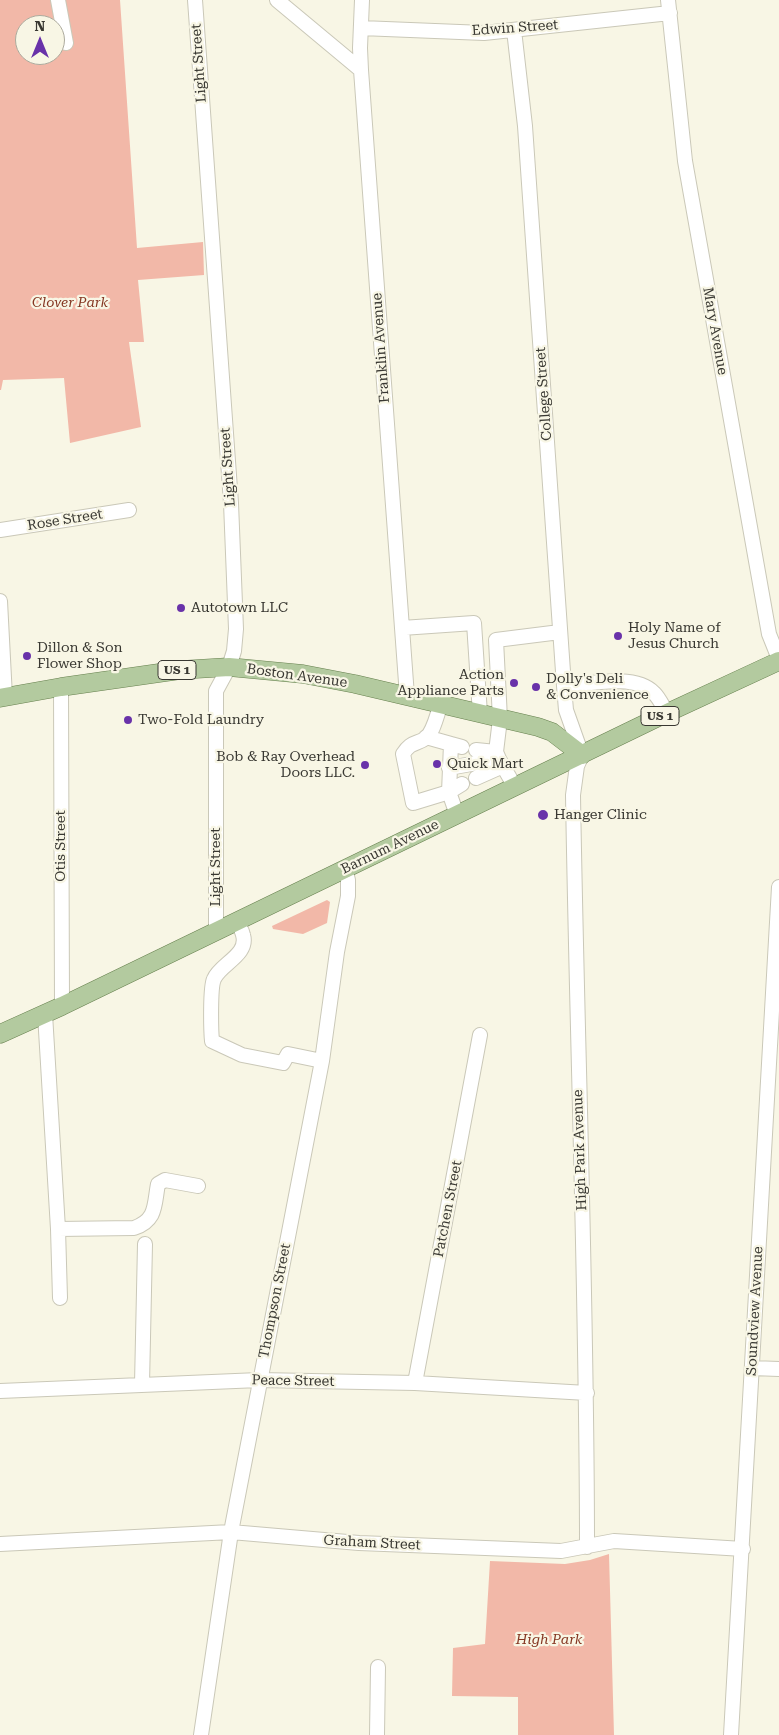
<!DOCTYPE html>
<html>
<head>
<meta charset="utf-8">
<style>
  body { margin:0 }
  #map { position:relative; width:779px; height:1735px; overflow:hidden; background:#f8f6e5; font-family:"Roboto Serif",serif }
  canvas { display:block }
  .north { position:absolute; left:15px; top:15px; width:50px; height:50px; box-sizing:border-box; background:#f8f6e5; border:1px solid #acaa9d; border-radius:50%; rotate:0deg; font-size:14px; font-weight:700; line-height:20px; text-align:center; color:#393832 }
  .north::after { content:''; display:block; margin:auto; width:18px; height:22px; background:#6932a9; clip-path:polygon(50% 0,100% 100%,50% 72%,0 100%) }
</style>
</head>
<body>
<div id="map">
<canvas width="779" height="1735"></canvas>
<div class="north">N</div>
</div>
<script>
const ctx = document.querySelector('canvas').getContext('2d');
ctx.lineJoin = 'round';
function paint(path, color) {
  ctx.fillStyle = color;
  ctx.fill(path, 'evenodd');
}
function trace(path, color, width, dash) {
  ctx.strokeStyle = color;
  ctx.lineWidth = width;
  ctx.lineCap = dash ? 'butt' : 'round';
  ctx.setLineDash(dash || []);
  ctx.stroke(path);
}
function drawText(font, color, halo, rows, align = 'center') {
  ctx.font = font + ' "Roboto Serif",serif';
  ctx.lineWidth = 4.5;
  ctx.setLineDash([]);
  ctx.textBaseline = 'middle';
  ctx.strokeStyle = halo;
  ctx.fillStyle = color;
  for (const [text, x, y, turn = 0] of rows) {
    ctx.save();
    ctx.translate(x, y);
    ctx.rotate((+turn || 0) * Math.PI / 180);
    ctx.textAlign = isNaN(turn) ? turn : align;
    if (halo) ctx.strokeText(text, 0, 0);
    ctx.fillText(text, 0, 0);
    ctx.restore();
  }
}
paint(new Path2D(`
  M0 0H120L137 248 203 242 204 275 138 280 144 342H129L141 427 70 443 64 378 3 380 1 390H0ZM25 25H55V55H25Z
  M327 900 330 902 327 923 303 934 273 929 272 926Z
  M609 1554 614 1735H518V1697L452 1696 453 1648 485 1644 490 1561 565 1564 590 1560Z`), '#f2b8a8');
const minor = new Path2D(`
  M58 0 66 43
  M195 0 231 503 236 629 234 651 229 667 216 691V930
  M277 0 361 70
  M362 0 360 48 361 70 407 696
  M668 0 685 161 769 634 779 659
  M361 28 484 33 670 13
  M514 30 525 126 564 686 566 710 582 755 577 766 573 795C577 1045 587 1296 587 1547
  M0 530 129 510
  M0 601 5 697
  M402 628 474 623 480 714
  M564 686C589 684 635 673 654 693 660 699 663 707 667 713
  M61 687 62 1006
  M441 704C437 714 434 731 426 738 416 745 411 741 403 754L413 803 449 792 462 784
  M426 737 451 744
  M476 750 496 752 499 759
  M496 752 500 719 496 640 560 632
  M449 768 499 759 515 787
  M476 778 503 766
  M457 815 449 792 451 744 462 747
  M237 921C239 926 242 930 243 935 249 955 220 964 214 979 210 987 211 1031 212 1041L242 1055 283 1063 288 1054 322 1061
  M45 1014 58 1229 60 1298
  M58 1229 134 1228C157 1220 154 1205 158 1184L165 1180 198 1186
  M752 1368 779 1369
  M415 1383 480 1035
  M142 1384 145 1244
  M0 1391 259 1380 415 1383 587 1393
  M0 1544 231 1532 359 1543 561 1551 614 1541 743 1549
  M201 1735 231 1532 322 1061 337 952 348 896V880L345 869
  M377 1735 378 1667
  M731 1735 779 887`);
const major = new Path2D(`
  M0 698 61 687 180 670 229 667 303 674 355 684 538 727 552 732 582 755
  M0 1034 62 1006 667 713 779 661`);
trace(minor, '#cac8b8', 16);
trace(major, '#67804f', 19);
trace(minor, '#fff', 14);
trace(major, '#b3ca9f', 18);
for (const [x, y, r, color] of [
  [181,608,5,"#6932a9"],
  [618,636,5,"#6932a9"],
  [27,656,5,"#6932a9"],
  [514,683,5,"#6932a9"],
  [536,687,5,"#6932a9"],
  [128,720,5,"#6932a9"],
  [437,764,5,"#6932a9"],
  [365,765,5,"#6932a9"],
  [543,815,6,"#6932a9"]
]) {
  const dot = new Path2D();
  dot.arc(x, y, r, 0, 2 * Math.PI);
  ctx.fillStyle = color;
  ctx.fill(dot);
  trace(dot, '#f8f6e5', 2);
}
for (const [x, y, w] of [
  [177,670,38],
  [660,716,38]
]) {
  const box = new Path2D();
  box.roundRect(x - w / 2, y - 9.5, w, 19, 4);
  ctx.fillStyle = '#f8f6e5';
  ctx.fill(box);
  trace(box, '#393832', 1);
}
drawText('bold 12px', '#393832', null, [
  ["US 1",177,670],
  ["US 1",660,716]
]);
drawText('14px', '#393832', '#f8f6e5', [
  ["Edwin Street",515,28,-4],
  ["Light Street",199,63,-94],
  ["Mary Avenue",715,331,80],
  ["Franklin Avenue",381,348,-94],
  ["College Street",544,394,-94],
  ["Light Street",228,467,-94],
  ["Rose Street",65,520,-9],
  ["Boston Avenue",297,676,8],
  ["Otis Street",61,846,-90],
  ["Barnum Avenue",390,847,-26],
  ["Light Street",216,867,-90],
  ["High Park Avenue",580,1150,-92],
  ["Patchen Street",448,1209,-79],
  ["Thompson Street",275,1301,-79],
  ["Soundview Avenue",755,1311,-87],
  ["Peace Street",293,1381,1],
  ["Graham Street",372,1543,3]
]);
drawText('italic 14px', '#853722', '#f8f6e5', [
  ["Clover Park",70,303],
  ["High Park",549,1640]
]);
drawText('14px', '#393832', '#f8f6e5', [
  ["Autotown LLC",191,608],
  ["Holy Name of",628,628],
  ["Jesus Church",628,644],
  ["Dillon & Son",37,648],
  ["Flower Shop",37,664],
  ["Action",504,675,"right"],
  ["Appliance Parts",504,691,"right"],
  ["Dolly's Deli",546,679],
  ["& Convenience",546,695],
  ["Two-Fold Laundry",138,720],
  ["Bob & Ray Overhead",355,757,"right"],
  ["Doors LLC.",355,773,"right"],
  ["Quick Mart",447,764],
  ["Hanger Clinic",554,815]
], 'left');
</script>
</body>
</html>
